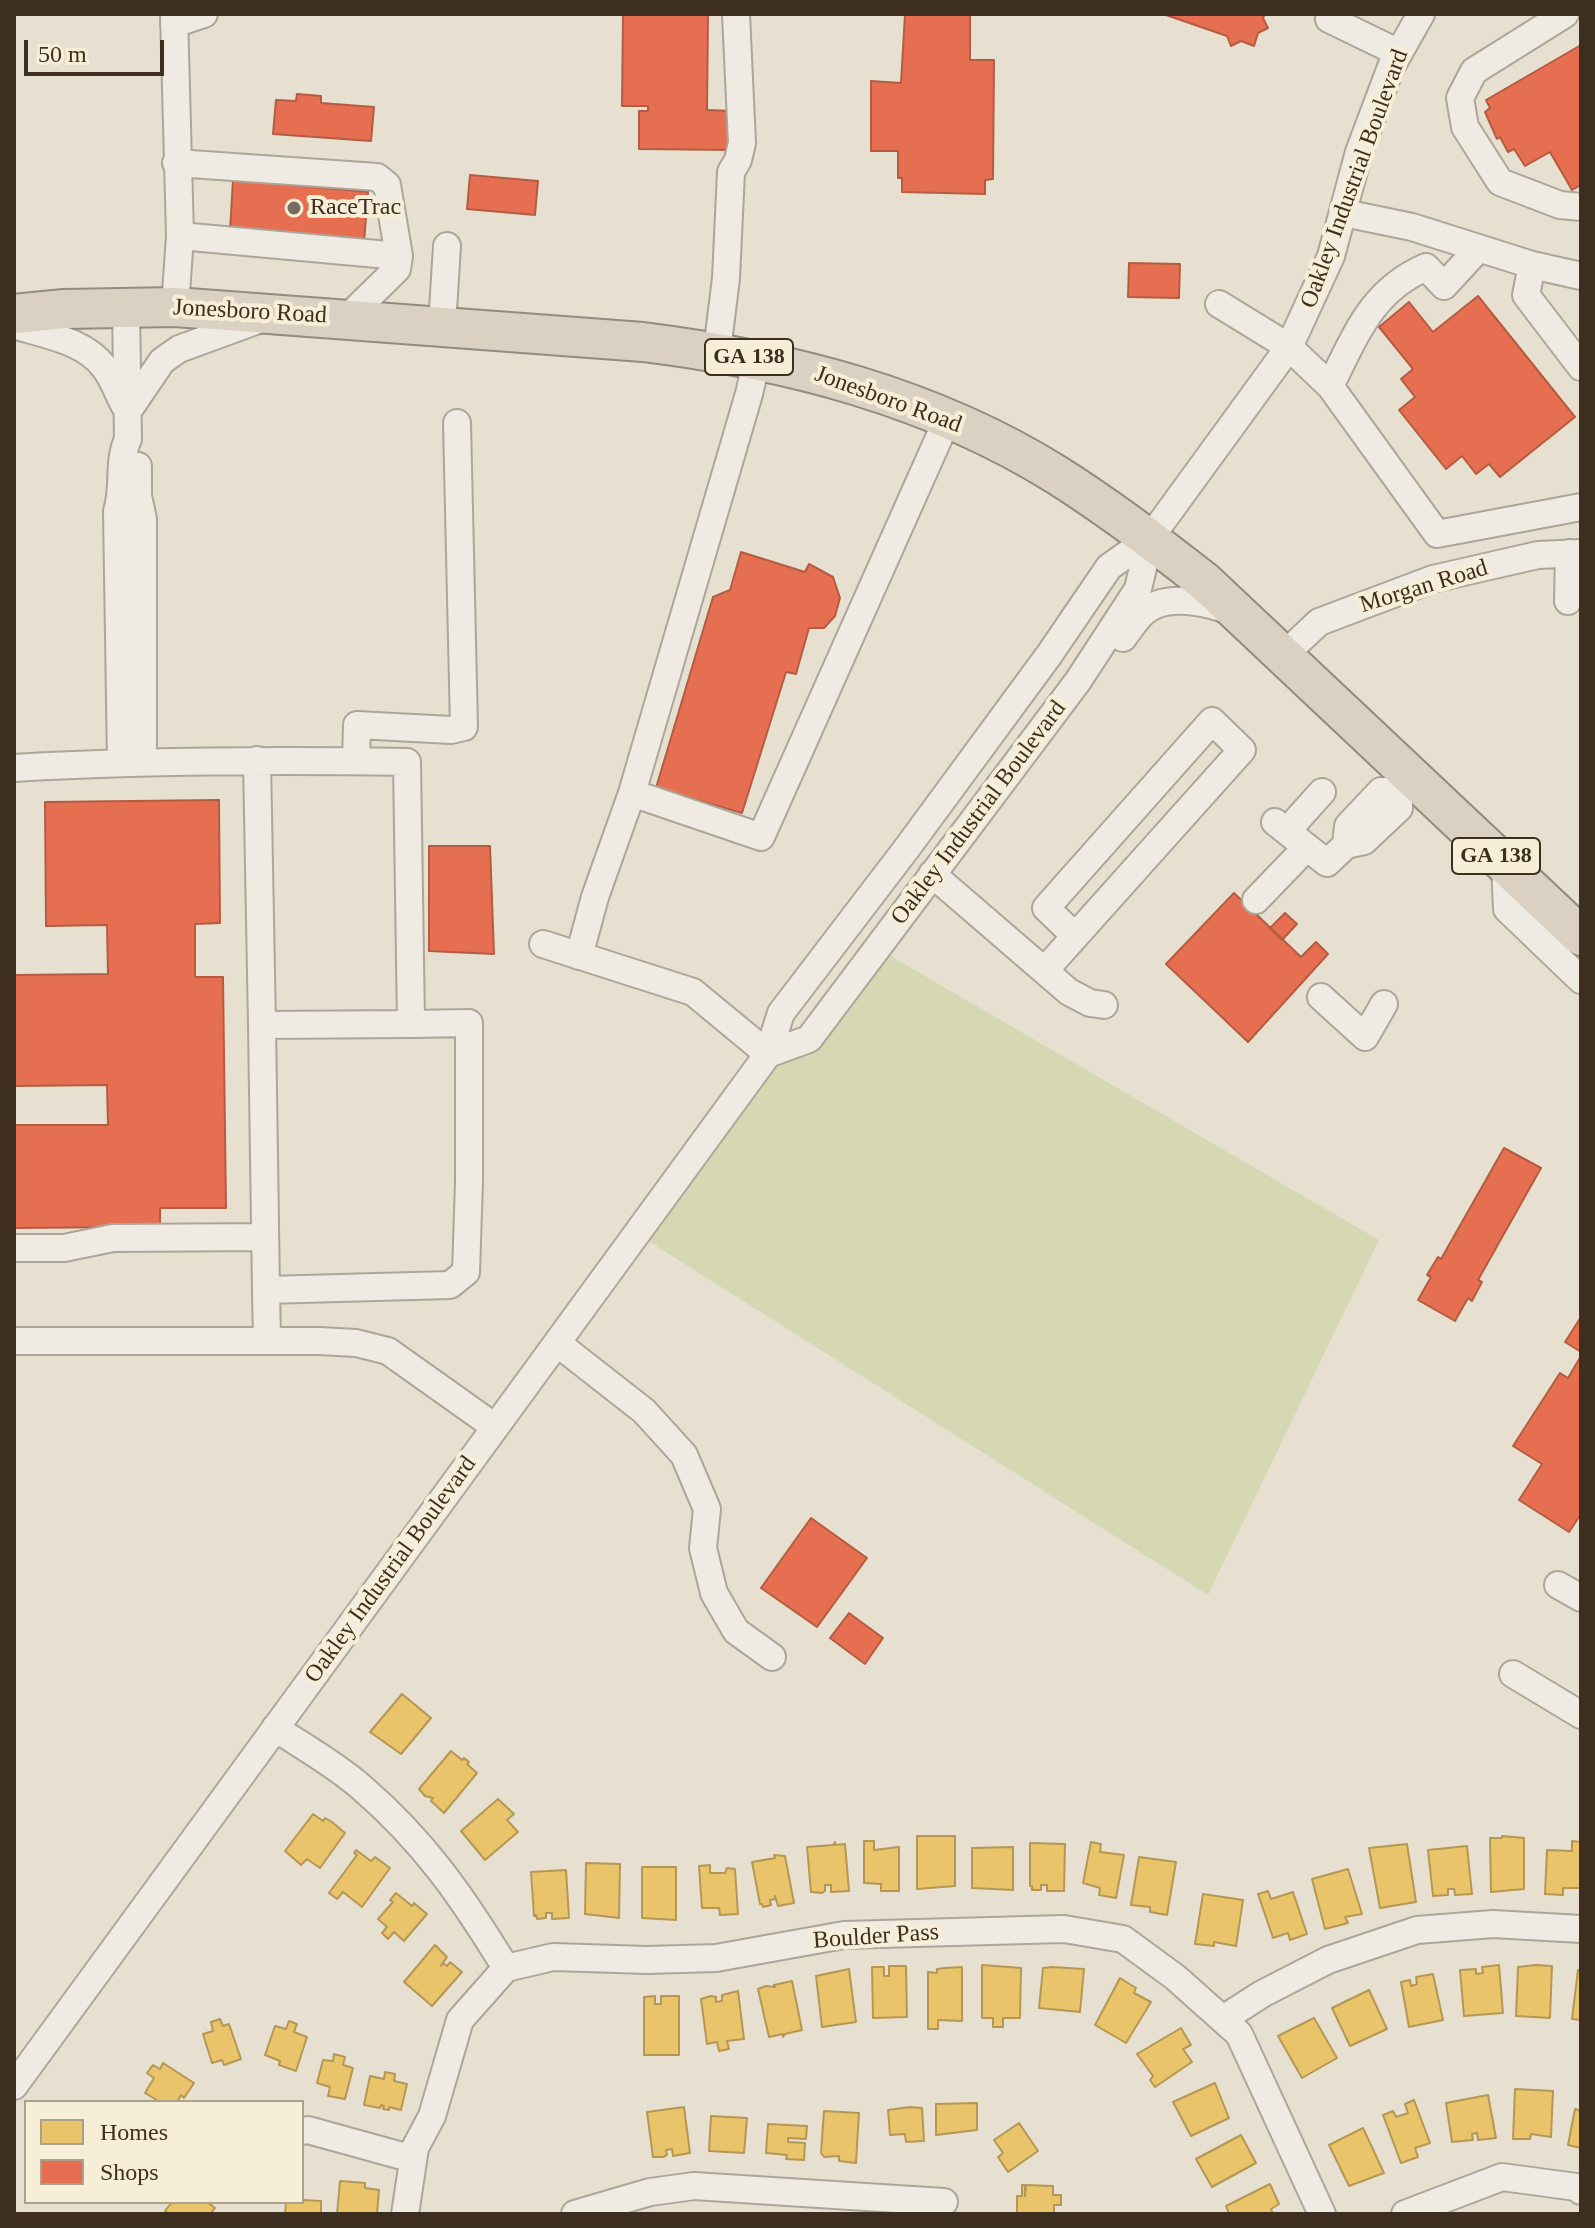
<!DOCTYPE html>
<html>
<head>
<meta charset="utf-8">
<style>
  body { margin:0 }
  #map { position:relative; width:1595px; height:2228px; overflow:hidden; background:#e7e0d1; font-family:"Times New Roman",serif }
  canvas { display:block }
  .frame { position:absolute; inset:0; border:16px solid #3d2e20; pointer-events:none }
  .legend { position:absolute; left:24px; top:2100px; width:280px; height:104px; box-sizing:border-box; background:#f7eed8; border:2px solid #ada18e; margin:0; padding:10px 14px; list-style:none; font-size:24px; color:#3d2e20 }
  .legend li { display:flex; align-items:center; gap:16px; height:40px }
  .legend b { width:40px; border:2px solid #ada18e }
  .scale { position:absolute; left:24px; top:40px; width:140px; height:36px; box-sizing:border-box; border:4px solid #3d2e20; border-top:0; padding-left:10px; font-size:24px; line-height:28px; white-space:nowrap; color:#3d2e20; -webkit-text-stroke:6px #f7eed8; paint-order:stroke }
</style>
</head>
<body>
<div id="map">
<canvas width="1595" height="2228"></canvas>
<div class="frame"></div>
<ul class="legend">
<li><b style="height:22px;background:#e9c46a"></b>Homes</li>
<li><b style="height:22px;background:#e76f51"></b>Shops</li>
</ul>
<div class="scale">50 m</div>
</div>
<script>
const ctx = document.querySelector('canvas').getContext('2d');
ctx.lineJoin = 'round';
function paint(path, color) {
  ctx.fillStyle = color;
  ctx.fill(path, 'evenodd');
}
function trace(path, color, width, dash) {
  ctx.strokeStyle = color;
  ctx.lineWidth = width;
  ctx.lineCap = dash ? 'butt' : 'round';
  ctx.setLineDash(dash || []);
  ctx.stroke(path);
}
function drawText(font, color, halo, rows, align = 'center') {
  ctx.font = font + ' "Times New Roman",serif';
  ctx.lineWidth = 8;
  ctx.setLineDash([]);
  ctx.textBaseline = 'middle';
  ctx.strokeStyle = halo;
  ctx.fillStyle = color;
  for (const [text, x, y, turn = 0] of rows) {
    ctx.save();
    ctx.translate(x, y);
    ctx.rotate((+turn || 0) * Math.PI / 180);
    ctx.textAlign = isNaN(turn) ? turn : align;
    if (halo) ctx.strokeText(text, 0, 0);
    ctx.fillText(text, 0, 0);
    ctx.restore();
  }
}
paint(new Path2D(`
  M875 947 1379 1240 1208 1595 631 1230Z`), '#d6d7b3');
const homes = new Path2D(`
  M402 1694 431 1718 401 1754 370 1732Z
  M451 1751 462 1760 464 1758 469 1762 467 1764 477 1773 444 1813 431 1801 433 1798 425 1796 419 1789Z
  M498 1799 514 1814 507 1820 518 1832 485 1860 461 1831Z
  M313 1814 323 1821 325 1818 332 1822 345 1833 320 1868 307 1859 301 1865 285 1851Z
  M917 1836H955V1886L917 1889Z
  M1502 1836 1524 1838V1889L1491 1892 1490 1838H1502Z
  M864 1841H874V1850L899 1847V1891H881V1884L864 1883Z
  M1572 1841 1581 1842 1580 1888H1563V1895L1545 1894 1547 1850 1572 1851Z
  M835 1842V1845L845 1844 849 1891 831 1892V1885H825V1891L822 1893 811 1892 807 1847 833 1845Z
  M1091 1842 1101 1844 1100 1852 1124 1855 1116 1898 1099 1895 1100 1888 1083 1883Z
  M1030 1843 1065 1844 1064 1891H1047V1885H1041V1890H1032V1886H1030Z
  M1407 1844 1416 1902 1380 1908 1369 1848Z
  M1467 1846 1472 1894 1455 1895 1454 1889H1448V1895L1433 1896 1428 1850Z
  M1013 1847V1890L972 1888V1848Z
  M356 1850 371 1861 375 1857 390 1868 362 1907 343 1892 337 1899 329 1893 357 1855 354 1853Z
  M774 1855 785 1856 794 1903 778 1906 775 1896V1899L770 1900 771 1905 763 1907 762 1904H760L752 1862 775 1858Z
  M1139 1857 1176 1862 1167 1915 1150 1912V1907L1131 1905Z
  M586 1863 620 1864 619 1918 585 1914Z
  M710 1865V1873H725L727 1868 735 1869 738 1914 720 1915 719 1908H702L699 1866Z
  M642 1867H676V1920L642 1918Z
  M1348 1869 1362 1914 1345 1917 1348 1923 1325 1929 1312 1879Z
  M566 1870 569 1918 552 1919V1913H546V1918L537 1919 536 1915 534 1916 531 1872Z
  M1268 1891 1271 1899 1293 1892 1307 1934 1290 1940 1288 1933 1273 1938 1258 1894Z
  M396 1893 412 1906 414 1903 427 1914 404 1941 394 1932 388 1939 382 1933 387 1927 378 1919 393 1902 390 1900Z
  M1203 1894 1243 1900 1236 1946 1214 1942V1946L1195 1944Z
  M435 1945 447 1957 441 1966 443 1963 447 1966 450 1962 462 1972 432 2006 404 1982Z
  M982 1965 1021 1968 1020 2018H1003V2027H993V2018H982Z
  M1499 1965 1503 2013 1464 2016 1460 1970 1476 1969V1974L1483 1973 1482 1967Z
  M1536 1965 1552 1966 1550 2018 1516 2016 1518 1967Z
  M889 1966H906L907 2017 873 2018 872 1967H884V1976H889Z
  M962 1967V2021L938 2020V2029H928V1972L937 1973V1969L945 1968Z
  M1052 1967 1084 1969 1080 2012 1039 2008 1043 1968Z
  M849 1969 856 2022 822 2027 816 1976Z
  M1578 1970H1581V2020L1572 2019Z
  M1433 1974 1443 2020 1409 2027 1401 1982 1410 1980 1411 1986 1417 1984 1416 1977Z
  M1120 1978 1136 1988 1134 1993 1151 2002 1126 2043 1095 2025Z
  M792 1981 802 2030 785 2034 783 2037V2034L769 2037 758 1989 766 1986 775 1987 774 1985Z
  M1369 1990 1387 2029 1350 2046 1332 2008Z
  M738 1991 744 2039 727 2041 729 2049 719 2051 717 2042 707 2044 701 1999 711 1996 716 1997V2002L722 2001V1995Z
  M655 1996V2004H661V1996H679V2055H644V1997Z
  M1314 2018 1337 2058 1302 2078 1278 2036Z
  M220 2019 223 2026 229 2024 241 2059 224 2065 222 2060 212 2063 203 2034 213 2031 211 2022Z
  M289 2021 297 2024 294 2032 307 2037 296 2071 279 2065 280 2061 265 2055 275 2026 286 2029Z
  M1181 2028 1191 2045 1183 2049 1192 2062 1155 2087 1150 2080 1153 2076 1137 2054Z
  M334 2054 345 2057 343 2065 353 2068 345 2099 328 2096 330 2087 317 2083 323 2060 333 2061Z
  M163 2063 194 2083 184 2098 181 2095 177 2102H160L145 2093 154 2078 147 2073 153 2065 160 2069Z
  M385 2072 395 2074 394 2081 407 2084 401 2110 389 2107V2110L383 2109 384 2106 381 2105 380 2108 364 2105 370 2076 384 2079Z
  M1215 2083 1229 2118 1191 2136 1173 2102Z
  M1515 2089 1553 2091 1551 2137 1531 2134 1530 2139H1513Z
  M1488 2095 1496 2138 1478 2140 1477 2133 1472 2134 1473 2140 1452 2142 1446 2103Z
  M1414 2100 1430 2143 1415 2148 1418 2157 1401 2163 1383 2115 1393 2111 1396 2117 1408 2113 1405 2104Z
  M977 2103V2130L936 2135V2104Z
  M684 2107 690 2153 673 2156 672 2149 666 2150 667 2155 663 2157H653L647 2112Z
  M910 2107 922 2108 924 2141 906 2142 905 2134 890 2135 888 2110Z
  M1575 2109 1581 2111V2148L1568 2145Z
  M824 2111 859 2113 856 2163 839 2161V2156L824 2157 821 2153Z
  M711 2116 747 2118 744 2153 709 2151Z
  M1019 2123 1038 2151 1008 2172 998 2157 1003 2153 994 2140Z
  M768 2124 807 2126 806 2139 788 2138V2142L805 2143 804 2160 786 2159 787 2155 766 2153Z
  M1363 2128 1384 2173 1349 2186 1329 2145Z
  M1241 2135 1256 2163 1212 2187 1196 2159Z
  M340 2181 365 2183V2188L379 2190 377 2214H337Z
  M1270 2184 1279 2204 1271 2209 1273 2214H1229L1226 2206Z
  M1022 2185H1025V2196L1026 2185 1053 2186V2195H1061V2205H1054V2214H1017V2196H1022Z
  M302 2200 321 2201V2214H285L286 2202Z
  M172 2202H207L215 2208 210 2214H170L165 2211Z`);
paint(homes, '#e9c46a');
trace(homes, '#b59754', 2);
const shops = new Path2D(`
  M623 14H708L707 110 733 111V150L639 149V111H648V106H622Z
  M905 14H970V60H994L993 179 985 180V194L902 192V178H898V151H871V81L901 83Z
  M1163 14H1265L1263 18 1268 28 1258 33 1254 46 1241 41 1231 46 1227 36Z
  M1581 45V185L1572 190 1550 152 1525 166 1514 149 1508 152 1500 137 1497 139 1485 112 1490 108 1486 100Z
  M297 94 321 96V103L374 107 371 141 273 134 276 100 296 101Z
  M470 175 538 181 535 215 467 209Z
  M233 180 368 192 364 242 230 231Z
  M1129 263 1180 264 1179 298 1128 297Z
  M1478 296 1575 417 1500 477 1489 464 1476 474 1462 456 1446 469 1399 410 1415 397 1401 379 1413 369 1379 327 1409 302 1433 332Z
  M741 552 805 572 809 564 833 577 840 598 835 616 824 628H809L796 674 786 672 742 813 656 788 713 597 730 590Z
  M219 800 220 923 195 924V977H223L226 1208H160V1230L130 1227 14 1228V1125H108L107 1085 14 1086V975L108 974 107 925 46 926 45 802Z
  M429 846H490L494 954 429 951Z
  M1234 893 1301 957 1316 942 1328 954 1248 1042 1166 964Z
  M1285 913 1297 924 1282 940 1270 928Z
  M1504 1148 1541 1168 1478 1280 1482 1282 1472 1301 1468 1298 1455 1321 1418 1300 1431 1277 1427 1275 1438 1257 1441 1259Z
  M1581 1317V1352L1565 1342Z
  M1581 1356V1514L1569 1532 1519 1500 1542 1464 1513 1446 1560 1373 1568 1378Z
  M811 1518 867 1558 817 1627 761 1588Z
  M849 1613 883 1638 865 1664 830 1638Z`);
paint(shops, '#e76f51');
trace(shops, '#b45c42', 2);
const minor = new Path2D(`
  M174 14 180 236 175 307
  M1565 14 1474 71 1460 98 1465 127 1500 182 1560 205 1581 207
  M1329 19 1399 53
  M174 24 204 14
  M176 163 377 177 387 185 399 256 397 269 347 318
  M1344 213 1412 227 1532 265 1581 276
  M180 236 399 256
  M1532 265 1526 295 1581 367
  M1219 304 1289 347 1330 386 1437 534 1581 507
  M14 325C44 335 84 340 104 367 115 380 118 397 128 411L162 361 179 349 261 319
  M442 326 447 246
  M717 351 726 278 731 172 738 160 742 143 736 14
  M1330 386C1356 335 1371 291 1426 267L1444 286 1479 248
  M138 466V496L143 519V762
  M1568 601 1569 553
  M1123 638C1129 630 1136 619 1144 612 1166 593 1207 602 1232 612
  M1283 656 1319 622 1433 579 1538 555 1581 553
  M356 761 357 725 451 730 464 727 457 423
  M121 762 117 511C125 487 117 463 128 439L126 307
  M14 768C145 760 276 760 407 762L411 1024 262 1025 257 760
  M632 793 761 837 947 420
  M1275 822 1327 863 1346 845 1364 841 1399 808V791L1412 776
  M1287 831 1322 792
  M1346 845 1348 826 1381 791H1399
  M1505 864 1507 909 1581 980
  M932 874 1069 992 1090 1003 1104 1005
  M1256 900 1307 847
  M543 944 693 992 768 1054
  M579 956 595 897 632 793 749 394 757 359
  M1045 970 1242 750 1212 721 1046 908 1075 936
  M1321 997 1365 1037 1384 1004
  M262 1025 266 1290 450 1285 466 1272 469 1182V1023L411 1024
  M768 1054 809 1039 1078 681 1138 589 1150 538
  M14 1248H64L113 1238 265 1237
  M266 1290 267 1341
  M14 1341H319L356 1343 388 1351 495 1427
  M557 1343 644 1411 684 1455 707 1509 703 1548 714 1593 736 1631 772 1657
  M1558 1585 1581 1598
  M1513 1674 1581 1715
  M275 1728C304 1747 336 1765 361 1787 425 1842 463 1898 506 1968
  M1223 2019 1262 1994 1328 1960 1417 1930 1493 1924 1581 1929
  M14 2086 768 1054 781 1013 907 848 1049 655 1109 567 1150 538 1289 347 1331 256 1359 152 1391 67 1421 14
  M302 2131 308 2130 413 2159
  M405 2214 415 2148 432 2116 460 2020 506 1968 553 1957 647 1960 716 1958 844 1935 1064 1929 1123 1939 1175 1977 1239 2034 1322 2214
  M575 2214 650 2192 694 2186 944 2202
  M1405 2214 1502 2177 1576 2187 1581 2191`);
const highway = new Path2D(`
  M14 314 64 309 175 307 643 342C788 360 932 397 1057 475 1109 508 1157 544 1205 582L1581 936`);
trace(minor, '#ada599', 30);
trace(highway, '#928b80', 42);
trace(minor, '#efebe3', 26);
trace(highway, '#dad1c2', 38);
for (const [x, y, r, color] of [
  [294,208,8,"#786c5e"]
]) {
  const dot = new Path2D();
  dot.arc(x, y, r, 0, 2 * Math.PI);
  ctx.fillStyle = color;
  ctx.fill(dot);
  trace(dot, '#f7eed8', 3);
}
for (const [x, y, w] of [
  [749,357,88],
  [1496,856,88]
]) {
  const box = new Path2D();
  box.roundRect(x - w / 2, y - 18, w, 36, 6);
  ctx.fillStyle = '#f7eed8';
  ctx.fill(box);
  trace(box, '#3d2e20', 2);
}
drawText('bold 22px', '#3d2e20', null, [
  ["GA 138",749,357],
  ["GA 138",1496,856]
]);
drawText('24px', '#3d2e20', '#f7eed8', [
  ["Oakley Industrial Boulevard",1355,179,-70],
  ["Jonesboro Road",250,312,3],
  ["Jonesboro Road",888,400,20],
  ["Morgan Road",1424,587,-17],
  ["Oakley Industrial Boulevard",979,813,-53],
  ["Oakley Industrial Boulevard",391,1570,-54],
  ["Boulder Pass",876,1937,-4]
]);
drawText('24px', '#3d2e20', '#f7eed8', [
  ["RaceTrac",310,208]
], 'left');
</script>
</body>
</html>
